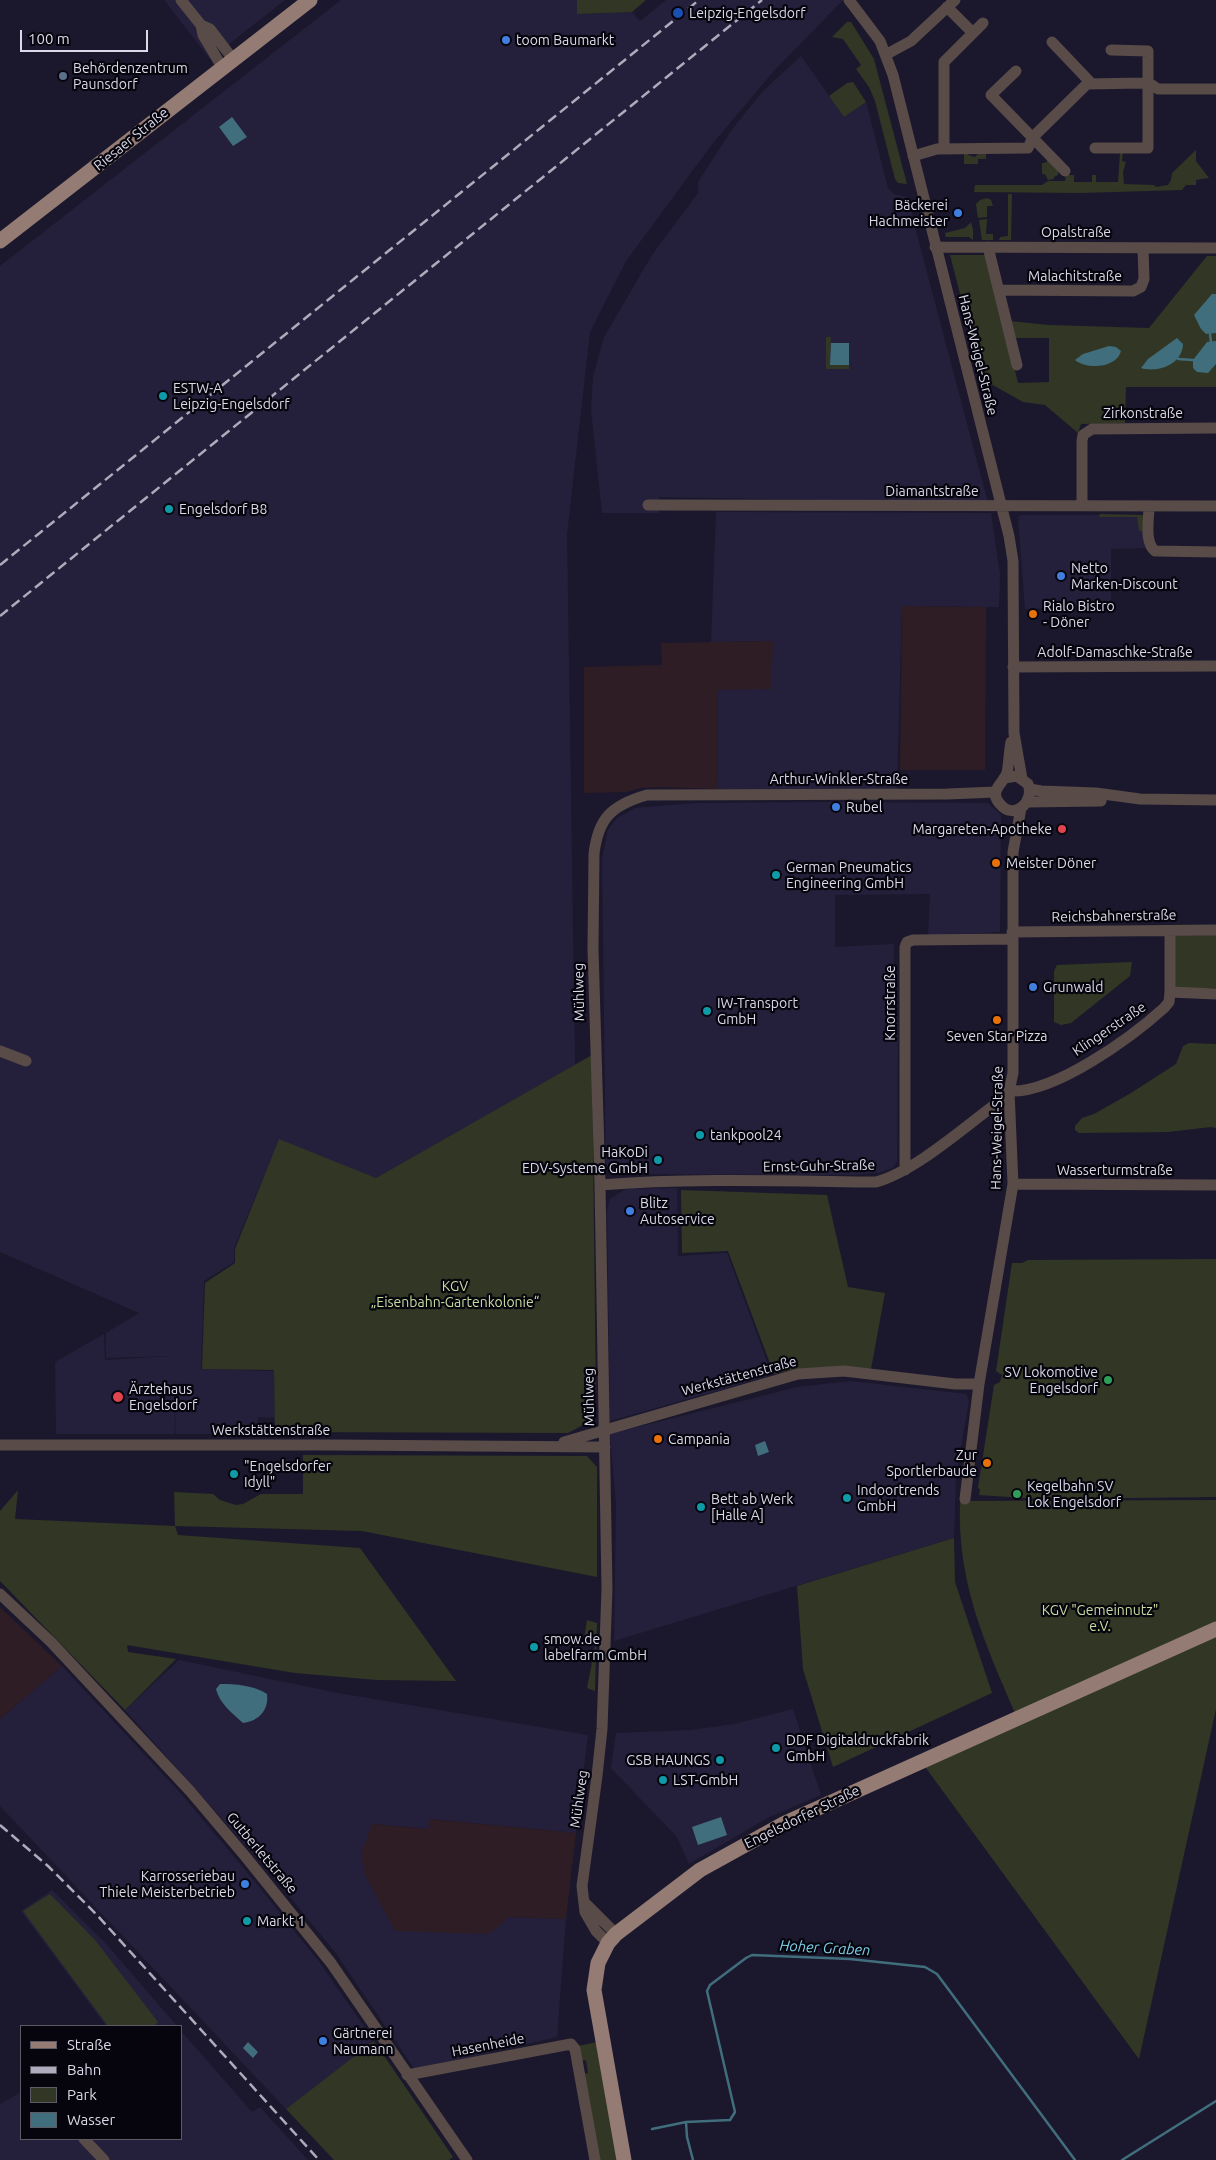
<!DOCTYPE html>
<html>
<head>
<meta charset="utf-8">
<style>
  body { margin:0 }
  #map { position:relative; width:1216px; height:2160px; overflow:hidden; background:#1b182d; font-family:Ubuntu,sans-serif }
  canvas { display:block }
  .legend { position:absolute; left:20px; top:2025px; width:162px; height:115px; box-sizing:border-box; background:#06050d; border:1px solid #5b5a65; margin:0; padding:6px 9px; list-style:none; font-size:15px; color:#dad9e8 }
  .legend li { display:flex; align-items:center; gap:10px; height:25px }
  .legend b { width:25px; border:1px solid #5b5a65 }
  .scale { position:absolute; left:20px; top:30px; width:128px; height:22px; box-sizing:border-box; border:2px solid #dad9e8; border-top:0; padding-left:6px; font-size:15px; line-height:18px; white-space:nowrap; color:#dad9e8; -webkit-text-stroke:4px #06050d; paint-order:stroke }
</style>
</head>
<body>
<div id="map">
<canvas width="1216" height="2160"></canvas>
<ul class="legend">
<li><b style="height:6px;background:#947b74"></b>Straße</li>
<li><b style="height:6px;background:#adabbc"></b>Bahn</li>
<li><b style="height:14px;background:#313724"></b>Park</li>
<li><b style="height:14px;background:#406e7d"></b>Wasser</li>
</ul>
<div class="scale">100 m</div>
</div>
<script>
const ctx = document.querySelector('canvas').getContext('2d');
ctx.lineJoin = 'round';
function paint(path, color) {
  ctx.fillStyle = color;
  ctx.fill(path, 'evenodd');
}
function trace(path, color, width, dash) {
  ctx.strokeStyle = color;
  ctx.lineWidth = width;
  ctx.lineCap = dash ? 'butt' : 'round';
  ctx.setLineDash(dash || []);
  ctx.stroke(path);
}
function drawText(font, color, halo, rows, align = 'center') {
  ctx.font = font + ' Ubuntu,sans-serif';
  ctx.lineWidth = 4.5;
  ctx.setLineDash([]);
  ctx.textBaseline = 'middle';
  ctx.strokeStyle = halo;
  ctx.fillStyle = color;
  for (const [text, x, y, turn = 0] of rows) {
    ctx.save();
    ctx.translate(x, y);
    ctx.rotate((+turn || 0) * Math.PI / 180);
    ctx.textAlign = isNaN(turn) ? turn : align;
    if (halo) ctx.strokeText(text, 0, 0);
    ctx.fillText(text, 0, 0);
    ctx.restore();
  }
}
paint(new Path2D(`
  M164 0H285L210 59Z
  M341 0H577V14L632 12 640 21 666 0H843L772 73 713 143 626 261 590 332 567 534 575 1065 376 1178 279 1140 234 1248V1262L204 1281 201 1369 274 1371 275 1418 258 1417V1434H176L174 1393 175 1434H56L55 1362 104 1334 105 1360 173 1356 106 1358V1333L139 1313 0 1252V266Z
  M801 56 844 117 866 102 888 188 894 194 907 197 988 503 659 497V513H602L591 410 593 377 604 337 652 255 698 193V182L731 131 762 92Z
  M716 512 991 513 1000 574 999 607 902 606 897 789H717L718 690 773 641 711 642Z
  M1021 515H1143L1146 548 1111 549V606L1025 609 1018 518Z
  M832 802 988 803 1001 815 1000 932 928 936 930 894 835 895V947L894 944 893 1017H898L897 1162 892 1168 881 1172 856 1175 611 1174 606 1169 602 859 608 830 617 818 635 808 696 803Z
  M677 1188 678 1256 727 1253 772 1375 610 1421 607 1211 610 1199 626 1189Z
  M851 1381 966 1394 969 1401 956 1475 954 1538 614 1641 616 1505 610 1434 798 1387Z
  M179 1660 338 1693 588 1735 576 1833 431 1819 429 1829 372 1824 509 1917 566 1919 557 2037 415 2070 335 1952 271 1874 125 1710Z
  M62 1666 183 1796 256 1883 320 1963 374 2041 286 2109 0 1806V1719Z
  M793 1709 821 1795 767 1818 689 1864 677 1837 611 1768 616 1733 691 1730 734 1724Z
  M52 1890 108 1946 177 2026H106L21 1911Z
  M181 2031 252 2112 260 2107 308 2160H0V2104L21 2092V2139H181Z`), '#24203b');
paint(new Path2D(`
  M902 606 986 607 985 770H900Z
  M773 641 771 689 718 690 717 789 660 787 640 788 627 792 584 793V667L662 665 661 643Z
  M0 1607 62 1666 0 1719Z
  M430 1819 576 1833 566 1919 509 1917 489 1934 395 1931 365 1875 361 1854 372 1824 429 1829Z`), '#2e1d24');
paint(new Path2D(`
  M577 0H646L632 12 577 14Z
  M847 22H851L874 59 907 184 898 183 895 179 875 101 869 87 856 69 861 65 843 39 832 37Z
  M853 82 866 102 844 117 829 96 847 83Z
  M1196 150V161L1209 178 1196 180V185H1186L1182 190 1080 193 974 192 975 185H1042L1048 181H1065L1066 175H1074V182H1092V175H1096V182H1118L1120 153 1123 152 1122 161 1126 162 1123 172 1124 184 1154 185 1156 187 1168 185 1171 180 1172 173Z
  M967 153 968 155 975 157 978 154 986 153V159H978V164H964V154Z
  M1049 159 1058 168V175L1054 177V179L1048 180 1045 174H1042V163H1045Z
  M1008 194H1012L1011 240H999L1000 237 1008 236Z
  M987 198 991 200 993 206H987V217L978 218 976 204 980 200Z
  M987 219 986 234H993V240H982L979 220Z
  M971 222 973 230V240L969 237H946L945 233 965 228Z
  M950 255H987L1018 383 1049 382V338H1013L1009 321 1049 325 1149 328 1207 256H1216V387H1126L1125 423 1081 424 1078 433 1045 405 1023 402 982 379Z
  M826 337H831L830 365H849V369H826Z
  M1100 514 1143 515V531H1139L1137 517H1099Z
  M1216 935V988L1173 989 1172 936Z
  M1132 962 1130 976 1071 1023 1061 1025 1054 1022V971L1057 965Z
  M1189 1043 1216 1044V1128L1211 1127 1168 1132 1079 1133 1075 1130V1126L1082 1118 1094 1114 1131 1093 1176 1064 1183 1046Z
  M592 1055 596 1405 585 1424 568 1433 275 1432 274 1370 202 1369 205 1283 235 1263V1249L279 1139 376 1178Z
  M681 1190 827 1195 848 1287 885 1293 871 1369C836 1367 809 1366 774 1374L728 1251 682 1253Z
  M1216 1259V1497L1040 1499 979 1495 980 1489 978 1488 994 1385 1000 1382 1002 1375 996 1371 1012 1263H1022L1028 1260Z
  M303 1455 587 1456 597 1467V1577L362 1531 175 1526 178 1535 360 1548 456 1681 377 1680 295 1673 127 1645 128 1652 176 1659 125 1710 0 1581V1511L18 1490 15 1519 175 1526 174 1492 213 1494 220 1500 236 1505 243 1504 261 1494H303Z
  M1216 1500V1709L1139 2059 923 1764 1015 1713C984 1641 957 1582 960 1501Z
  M954 1538 955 1582 992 1693 833 1767 803 1669 797 1586Z
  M587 1620 597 1623 595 1691 587 1688 596 1642 584 1639Z
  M50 1894 95 1940 158 2022 154 2026H108L23 1911Z
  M374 2041 453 2157 449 2160H334L286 2109Z
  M597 2042 619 2160H599L583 2074 588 2073 586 2060 581 2061 578 2046Z`), '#313724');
paint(new Path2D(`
  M232 117 247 137 233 146 219 127Z
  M1212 294H1216V333L1206 334 1201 329 1194 315Z
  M1177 338 1183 344C1182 365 1158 373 1141 368L1148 359Z
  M1216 341V364L1208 373 1197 372 1193 368V360L1207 342Z
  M831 343H849V365H830Z
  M1109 346 1116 347 1121 351C1117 368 1087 370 1075 360L1083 354Z
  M765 1441 769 1452 758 1456 755 1445Z
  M220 1684C235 1684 254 1685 267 1694 269 1710 259 1721 243 1723 233 1714 219 1703 216 1689Z
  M721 1817 727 1835 698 1845 692 1827Z
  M248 2042 258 2052 253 2058 243 2048Z`), '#406e7d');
trace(new Path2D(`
  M1210 334 1211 342
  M1178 359 1193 360
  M652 2129 686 2122
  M693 2160 687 2137 686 2122 730 2120 735 2112 707 1991 710 1985 746 1958 752 1955 850 1959 925 1967 937 1974 1075 2160
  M1122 2160 1216 2101`), '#406e7d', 2.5);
trace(new Path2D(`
  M181 0 201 25 210 29 233 59
  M849 0 880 41 893 75 1009 536 1013 561 1014 733 1022 779
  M947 7 973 33
  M201 25 203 35 222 67
  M1052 42 1091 83
  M887 54 911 41 955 0
  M1016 71 991 95 1065 171
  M1095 148H1148V51L1111 50
  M944 149V62L983 23
  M913 156 937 149 1028 148 1033 137 1087 84 1143 83H1149L1158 89H1216
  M935 247 1216 248
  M988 247 1017 365
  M999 290 1133 291 1141 287 1144 279 1143 248
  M648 505 1216 506
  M1082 506V441L1083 435 1092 429 1216 428
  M1149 506C1149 519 1144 542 1155 551L1216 552
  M1013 667 1216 666
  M1004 778 1017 776 1028 784C1035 802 1014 821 1000 804 988 791 1003 784 1007 773 1009 763 1009 752 1011 742
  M1030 789 1041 791 1096 793 1140 799 1216 800
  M1027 802 1101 801
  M1012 932 1216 930
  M1170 992V931
  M0 1051 26 1061
  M1009 1091C1054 1094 1132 1037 1164 1008L1169 1002 1170 992 1216 994
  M905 1170V947L907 942 913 940 1012 939
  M1013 1184 1216 1185
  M600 1185C692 1178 784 1181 876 1182 916 1171 965 1126 1000 1101L1009 1091
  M564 1442 798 1374 844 1371 955 1384H979
  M0 1445H334L605 1447
  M965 1499 979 1384 1013 1184 1009 1091 1013 1073V852L1021 808
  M0 1594 51 1642 190 1791 245 1856 331 1963 467 2160
  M584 1902 616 1934
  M608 1943 596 1931 585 1912 582 1886 597 1776 602 1729 607 1589 600 1185 593 949 594 854C598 818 612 805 647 795L947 794 996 792
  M407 2075 571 2044 575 2049 595 2160
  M84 2139 104 2160`), '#584b48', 11);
trace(new Path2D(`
  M0 241 310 0
  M624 2160 594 1990 598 1963 608 1943 616 1934 700 1870 785 1823 1216 1629`), '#947b74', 15);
trace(new Path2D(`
  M0 565 699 0
  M0 616 762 0
  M0 1825 48 1866 97 1915 319 2160`), '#adabbc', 2.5, [10, 5]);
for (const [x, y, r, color] of [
  [678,13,6,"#1a4fb4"],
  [506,40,5,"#3f7fe0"],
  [63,76,5,"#5c6f8a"],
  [958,213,5,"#3f7fe0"],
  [163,396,5,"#0f9aa8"],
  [169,509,5,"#0f9aa8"],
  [1061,576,5,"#3f7fe0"],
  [1033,614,5,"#e8710a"],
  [836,807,5,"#3f7fe0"],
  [1062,829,5,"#e0444e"],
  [996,863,5,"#e8710a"],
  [776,875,5,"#0f9aa8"],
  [1033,987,5,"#3f7fe0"],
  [707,1011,5,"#0f9aa8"],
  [997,1020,5,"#e8710a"],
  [700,1135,5,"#0f9aa8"],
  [658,1160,5,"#0f9aa8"],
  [630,1211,5,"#3f7fe0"],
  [1108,1380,5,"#2e9e5b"],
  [118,1397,6,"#e0444e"],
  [658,1439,5,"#e8710a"],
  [987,1463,5,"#e8710a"],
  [234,1474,5,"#0f9aa8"],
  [1017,1494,5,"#2e9e5b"],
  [847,1498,5,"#0f9aa8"],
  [701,1507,5,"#0f9aa8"],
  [534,1647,5,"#0f9aa8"],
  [776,1748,5,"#0f9aa8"],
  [720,1760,5,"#0f9aa8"],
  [663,1780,5,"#0f9aa8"],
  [245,1884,5,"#3f7fe0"],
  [247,1921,5,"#0f9aa8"],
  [323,2041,5,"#3f7fe0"]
]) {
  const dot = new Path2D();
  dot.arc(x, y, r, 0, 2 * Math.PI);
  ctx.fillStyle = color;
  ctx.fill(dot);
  trace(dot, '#06050d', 2);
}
drawText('14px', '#dad9e8', '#06050d', [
  ["Leipzig-Engelsdorf",689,13],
  ["toom Baumarkt",516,40],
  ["Behördenzentrum",73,68],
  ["Paunsdorf",73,84],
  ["Bäckerei",948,205,"right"],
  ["Hachmeister",948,221,"right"],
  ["ESTW-A",173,388],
  ["Leipzig-Engelsdorf",173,404],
  ["Engelsdorf B8",179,509],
  ["Netto",1071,568],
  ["Marken-Discount",1071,584],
  ["Rialo Bistro",1043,606],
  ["- Döner",1043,622],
  ["Rubel",846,807],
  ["Margareten-Apotheke",1052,829,"right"],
  ["Meister Döner",1006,863],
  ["German Pneumatics",786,867],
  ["Engineering GmbH",786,883],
  ["Grunwald",1043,987],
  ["IW-Transport",717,1003],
  ["GmbH",717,1019],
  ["Seven Star Pizza",997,1036,"center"],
  ["tankpool24",710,1135],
  ["HaKoDi",648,1152,"right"],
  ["EDV-Systeme GmbH",648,1168,"right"],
  ["Blitz",640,1203],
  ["Autoservice",640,1219],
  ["SV Lokomotive",1098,1372,"right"],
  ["Engelsdorf",1098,1388,"right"],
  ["Ärztehaus",129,1389],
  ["Engelsdorf",129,1405],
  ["Campania",668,1439],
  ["Zur",977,1455,"right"],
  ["Sportlerbaude",977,1471,"right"],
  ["\"Engelsdorfer",244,1466],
  ["Idyll\"",244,1482],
  ["Kegelbahn SV",1027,1486],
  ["Lok Engelsdorf",1027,1502],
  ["Indoortrends",857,1490],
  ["GmbH",857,1506],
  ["Bett ab Werk",711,1499],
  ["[Halle A]",711,1515],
  ["smow.de",544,1639],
  ["labelfarm GmbH",544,1655],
  ["DDF Digitaldruckfabrik",786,1740],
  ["GmbH",786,1756],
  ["GSB HAUNGS",710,1760,"right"],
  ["LST-GmbH",673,1780],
  ["Karrosseriebau",235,1876,"right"],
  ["Thiele Meisterbetrieb",235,1892,"right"],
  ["Markt 1",257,1921],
  ["Gärtnerei",333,2033],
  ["Naumann",333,2049]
], 'left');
drawText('14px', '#dad9e8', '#06050d', [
  ["Riesaer Straße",131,139,-39],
  ["Opalstraße",1076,232],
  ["Malachitstraße",1075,276],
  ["Hans-Weigel-Straße",978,355,76],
  ["Zirkonstraße",1143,413],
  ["Diamantstraße",932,491],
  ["Adolf-Damaschke-Straße",1115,652],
  ["Arthur-Winkler-Straße",839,779],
  ["Reichsbahnerstraße",1114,916,-1],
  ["Mühlweg",579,992,-91],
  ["Knorrstraße",890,1003,-90],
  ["Klingerstraße",1109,1029,-34],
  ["Hans-Weigel-Straße",997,1128,-89],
  ["Ernst-Guhr-Straße",819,1166,-1],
  ["Wasserturmstraße",1115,1170],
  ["Werkstättenstraße",739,1376,-15],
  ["Mühlweg",589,1397,-91],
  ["Werkstättenstraße",271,1430],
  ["Mühlweg",579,1799,-82],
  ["Engelsdorfer Straße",802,1817,-26],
  ["Gutberletstraße",262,1853,50],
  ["Hasenheide",488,2045,-11]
]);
drawText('14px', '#c7dd9f', '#06050d', [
  ["KGV",455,1286],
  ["„Eisenbahn-Gartenkolonie“",455,1302],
  ["KGV \"Gemeinnutz\"",1100,1610],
  ["e.V.",1100,1626]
]);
drawText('italic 15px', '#7fcee8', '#06050d', [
  ["Hoher Graben",825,1948,3]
]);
</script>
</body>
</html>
